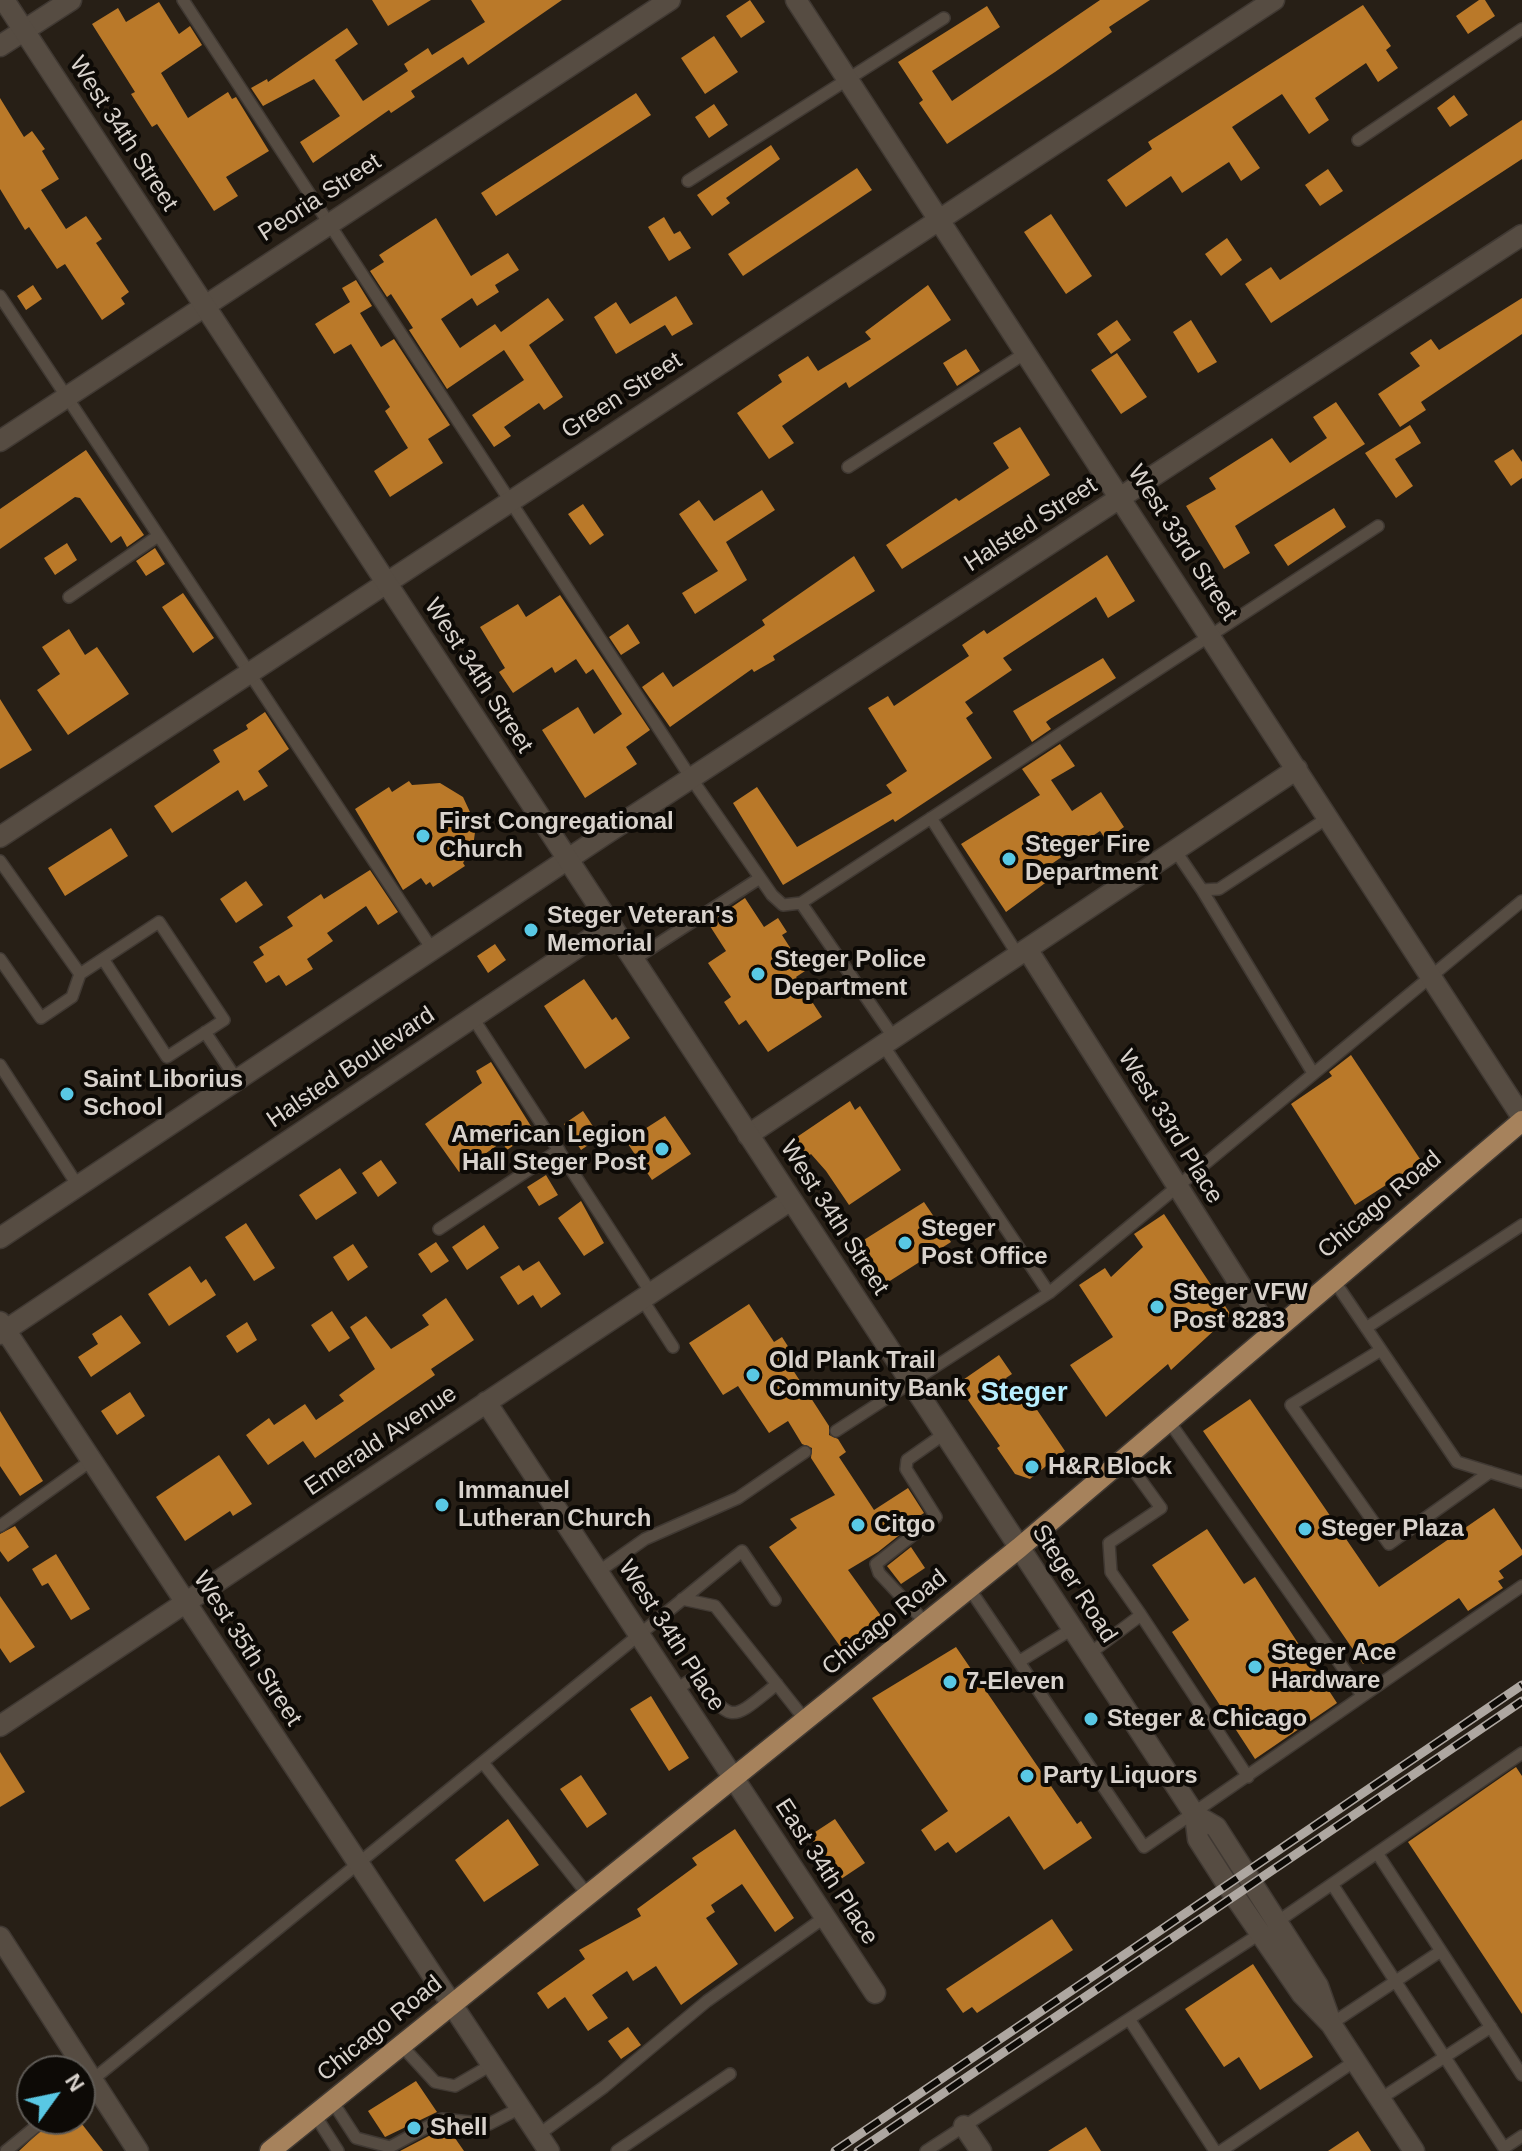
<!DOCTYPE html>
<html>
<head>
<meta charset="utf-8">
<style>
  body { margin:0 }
  #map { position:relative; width:1522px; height:2151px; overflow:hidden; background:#271f16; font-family:Arial,sans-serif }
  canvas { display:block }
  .north { position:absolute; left:16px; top:2055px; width:80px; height:80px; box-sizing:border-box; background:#0d0a06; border:2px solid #5e5a55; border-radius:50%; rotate:57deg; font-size:22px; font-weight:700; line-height:32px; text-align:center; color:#d8d2cc }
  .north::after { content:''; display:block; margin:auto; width:28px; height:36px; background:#59c8e4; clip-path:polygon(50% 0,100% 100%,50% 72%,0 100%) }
</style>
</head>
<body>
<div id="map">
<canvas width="1522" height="2151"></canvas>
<div class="north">N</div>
</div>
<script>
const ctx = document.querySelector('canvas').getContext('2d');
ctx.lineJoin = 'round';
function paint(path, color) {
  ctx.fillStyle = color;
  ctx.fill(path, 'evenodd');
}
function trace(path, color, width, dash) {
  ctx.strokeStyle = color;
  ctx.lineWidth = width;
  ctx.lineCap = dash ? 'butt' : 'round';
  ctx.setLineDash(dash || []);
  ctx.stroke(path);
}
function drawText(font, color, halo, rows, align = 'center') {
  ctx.font = font + ' Arial,sans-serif';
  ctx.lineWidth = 8;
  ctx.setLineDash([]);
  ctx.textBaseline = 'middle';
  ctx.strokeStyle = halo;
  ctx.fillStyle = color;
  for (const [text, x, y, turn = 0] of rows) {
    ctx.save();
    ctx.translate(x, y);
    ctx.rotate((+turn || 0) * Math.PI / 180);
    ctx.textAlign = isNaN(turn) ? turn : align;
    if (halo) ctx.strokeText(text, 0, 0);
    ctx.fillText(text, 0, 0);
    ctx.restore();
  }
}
paint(new Path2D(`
  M372 0H431L388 26Z
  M471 0H562L468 65 463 57 411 91 415 97 391 113 389 110 313 163 300 142 340 116 314 79 263 106 251 88 267 79 268 82 347 28 358 44 335 60 363 101 408 71 404 64 428 48 432 55 485 22Z
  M750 0 765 22 741 38 726 16Z
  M1100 0H1150L1109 27 1112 32 1055 72 947 144 919 103 923 100 898 62 987 6 1000 27 932 71 952 101Z
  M1479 0H1485L1495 16 1468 34 1456 16Z
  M159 2 179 34 190 26 202 45 161 73 188 118 228 92 232 99 236 97 269 151 226 177 238 196 214 211 157 124 152 127 131 94 135 92 92 24 118 8 126 22Z
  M1363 5 1391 46 1386 50 1398 68 1378 82 1366 63 1315 98 1329 120 1309 134 1282 94 1232 127 1260 168 1241 181 1229 162 1182 193 1171 176 1126 207 1107 180 1152 149 1148 142Z
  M714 36 738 72 705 94 681 58Z
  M636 93 651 115 496 216 481 193Z
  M1454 95 1468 115 1450 127 1437 108Z
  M0 98 24 137 32 131 45 149 42 151 59 179 41 190 66 229 86 216 102 239 96 243 129 292 121 298 125 304 102 320 65 264 57 269 29 227 25 230 0 189Z
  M714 104 728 125 709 138 695 117Z
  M1522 120V159L1271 323 1245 284 1271 267 1280 280Z
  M771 145 780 159 726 198 730 203 712 216 697 195Z
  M857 168 872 190 743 276 728 254Z
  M1328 169 1343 191 1320 206 1305 185Z
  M1051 214 1092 276 1066 294 1024 232Z
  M664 217 674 234 680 231 691 248 669 261 648 227Z
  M436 218 471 276 508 253 519 270 495 285 499 292 477 306 472 298 441 319 460 348 495 324 501 332 548 298 564 320 529 345 563 397 544 410 539 403 504 427 511 436 494 447 472 415 524 380 504 350 447 389 409 330 413 328 391 294 387 297 370 271 384 262 379 255Z
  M1227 238 1242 260 1221 276 1205 254Z
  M356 280 372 306 360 313 381 347 394 339 450 425 428 439 443 463 390 497 374 471 408 448 385 411 390 407 351 344 334 354 315 324 350 302 342 288Z
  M33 285 42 299 26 310 17 296Z
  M928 285 951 320 849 388 846 382 782 426 794 443 769 459 737 413 782 382 778 375 808 356 818 371 871 339 865 332Z
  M676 296 693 324 672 336 665 325 616 354 594 317 616 302 630 324Z
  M1522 298V334L1421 402 1426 410 1400 427 1378 394 1420 366 1410 353 1431 339 1439 350Z
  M1117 320 1131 340 1111 354 1097 334Z
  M1191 320 1217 362 1198 373 1173 332Z
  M966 349 980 371 957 386 943 363Z
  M1117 353 1147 397 1121 414 1091 370Z
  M1336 402 1365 444 1235 526 1250 553 1224 569 1186 506 1216 489 1209 478 1272 438 1290 463 1327 438 1313 417Z
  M1410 425 1421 443 1395 459 1413 486 1396 498 1365 453Z
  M1020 427 1050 475 902 569 886 545 956 498 959 501 1009 468 993 443Z
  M1513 449 1522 462V478L1511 486 1494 461Z
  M86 450 144 535 127 547 121 536 111 543 80 498 75 497 0 549V509Z
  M762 490 775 510 726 542 747 580 695 614 682 593 718 571 679 514 699 500 714 521Z
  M583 504 604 535 590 545 568 514Z
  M1334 508 1346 527 1288 566 1274 545Z
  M67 543 77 560 55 575 44 558Z
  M155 548 165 564 146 576 136 561Z
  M1107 555 1135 601 1108 618 1096 597 1003 658 1012 670 965 702 973 713 966 718 992 758 895 822 893 819 783 885 733 803 757 787 797 847 892 793 886 785 907 771 868 708 888 696 894 706 969 656 962 645 984 630 987 634Z
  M854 556 875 591 773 656 775 660 754 672 752 669 670 727 642 687 663 672 673 687 765 625 762 620Z
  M183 593 214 638 193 653 162 607Z
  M560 595 650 730 626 747 637 764 585 798 542 730 578 707 594 734 622 714 593 669 586 674 576 659 555 673 552 667 513 693 499 672 505 668 480 627 518 604 526 617Z
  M628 624 640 643 621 655 609 637Z
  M69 629 85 655 97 647 129 694 68 735 37 690 60 674 42 647Z
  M1103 658 1116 678 1050 719 1046 722 1051 729 1032 742 1013 711Z
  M0 699 32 750 0 769Z
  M265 712 289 749 258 771 268 786 244 801 238 790 172 833 154 806 220 762 213 750 248 729 246 725Z
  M1060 744 1075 766 1051 780 1072 811 1101 792 1124 827 1106 840 1100 831 1050 865 1056 875 1006 912 961 844 1040 795 1022 769Z
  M409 781 412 785 440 783 463 797 476 825 473 847 463 863 465 866 433 887 430 882 426 885 421 878 403 890 355 809 389 787 392 792Z
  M111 828 128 856 65 896 48 868Z
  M370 870 398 912 378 925 366 906 327 933 333 941 307 959 313 969 286 986 279 975 266 983 253 962 264 955 259 947 293 926 287 917 321 894 324 899Z
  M246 881 263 905 236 923 220 899Z
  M745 898 764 927 778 918 787 932 782 935 805 971 796 977 822 1017 768 1052 746 1020 739 1025 724 1002 731 997 708 963 726 951 708 923Z
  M495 944 506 960 488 973 477 956Z
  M584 979 612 1020 616 1017 630 1038 585 1069 544 1006Z
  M1351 1055 1422 1162 1355 1205 1291 1104 1332 1076 1329 1072Z
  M491 1062 534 1131 507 1150 502 1142 459 1172 425 1124 482 1083 476 1071Z
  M850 1101 855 1110 860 1106 901 1170 849 1205 826 1171 811 1154 806 1158 794 1139Z
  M583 1111 600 1137 581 1150 564 1124Z
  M665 1116 691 1154 652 1180 626 1141Z
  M381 1160 397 1183 378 1197 362 1173Z
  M340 1168 357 1193 316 1220 299 1195Z
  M546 1175 558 1195 539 1206 527 1187Z
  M581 1201 604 1243 584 1256 558 1218Z
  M924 1202 951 1242 885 1284 859 1243Z
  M1164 1214 1231 1315 1171 1370 1168 1364 1106 1417 1070 1365 1113 1337 1079 1285 1105 1268 1111 1277 1143 1247 1134 1234Z
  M246 1223 275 1268 254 1281 225 1237Z
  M484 1225 499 1248 467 1270 452 1247Z
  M436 1242 449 1261 431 1273 418 1254Z
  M353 1244 368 1267 348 1281 333 1257Z
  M539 1261 561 1294 541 1308 533 1295 518 1305 500 1277 519 1265 523 1271Z
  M190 1266 201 1283 206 1279 216 1295 169 1326 148 1294Z
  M446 1298 474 1340 431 1369 435 1375 315 1458 303 1441 268 1465 246 1435 269 1418 274 1425 305 1404 316 1420 344 1401 339 1395 375 1369 350 1327 366 1316 391 1349 429 1325 422 1315Z
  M749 1304 774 1342 782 1337 798 1362 791 1367 829 1426V1435L838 1439 846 1452 839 1457 874 1510 908 1488 924 1513 899 1529 902 1533 878 1552 848 1570 889 1627 847 1656 769 1547 797 1528 790 1519 835 1495 811 1458 812 1448 802 1444 788 1421 769 1433 738 1386 723 1395 689 1343Z
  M332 1311 350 1338 329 1352 311 1325Z
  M121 1315 141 1343 91 1377 78 1357 98 1344 92 1334Z
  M247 1322 257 1340 237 1353 226 1336Z
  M999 1355 1012 1374 1006 1378 1025 1406 1031 1401 1065 1451 1030 1479 1015 1474 997 1448 1000 1446 957 1384Z
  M130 1392 145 1416 117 1435 101 1411Z
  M1250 1399 1379 1587 1494 1508 1522 1550V1555L1499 1571 1504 1578 1498 1581 1503 1588 1468 1611 1459 1598 1363 1664 1203 1431Z
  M0 1411 43 1481 20 1496 0 1466Z
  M219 1455 252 1504 233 1516 230 1511 185 1541 156 1497Z
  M15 1526 29 1547 8 1562 0 1551V1534Z
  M1207 1529 1244 1584 1255 1577 1337 1703 1255 1759 1172 1632 1189 1620 1152 1565Z
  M911 1547 925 1568 901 1584 887 1566Z
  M56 1554 90 1609 71 1620 48 1583 42 1586 32 1569Z
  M0 1596 35 1647 10 1663 0 1648Z
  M956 1647 1077 1824 1081 1821 1092 1838 1044 1870 1009 1816 956 1853 948 1842 935 1851 921 1830 948 1811 872 1698Z
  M651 1696 689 1758 669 1771 630 1709Z
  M0 1752 25 1792 0 1807Z
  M1516 1767 1522 1776V2014L1408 1842Z
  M581 1775 607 1814 587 1828 560 1789Z
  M508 1819 539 1865 484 1902 455 1860Z
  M835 1819 865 1863 838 1881 809 1836Z
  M735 1829 794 1918 775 1932 742 1884 711 1905 715 1912 706 1918 738 1964 681 2005 656 1966 633 1981 627 1971 592 1995 608 2018 588 2031 565 1997 548 2009 537 1993 585 1959 579 1950 641 1916 637 1909 697 1865 692 1858Z
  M1052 1919 1073 1950 977 2013 972 2007 963 2013 946 1989Z
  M1253 1964 1313 2057 1260 2090 1239 2057 1224 2067 1185 2009Z
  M628 2027 641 2045 621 2059 608 2041Z
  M416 2081 437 2112 385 2137 368 2111Z
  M53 2119H78L103 2151H19Z
  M1086 2127 1101 2151H1048Z
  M444 2128H448L464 2151H400Z
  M1358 2131 1371 2151H1328Z`), '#ba7929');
const service = new Path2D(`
  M183 0 691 778 772 895 783 905 801 903 1378 526
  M1358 140 1522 29
  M688 181 944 18
  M0 296 432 949
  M848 467 1027 352
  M69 597 158 536
  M931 818 1018 955
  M1175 850 1202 890 1219 889 1329 817
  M0 861 80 974 72 997 41 1018 0 959
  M1202 890 1313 1073
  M801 903 894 1038
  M633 960 760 878
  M80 974 159 922 224 1020 167 1057 103 959
  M473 1018 651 1293
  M205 1032 237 1080
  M883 1045 1049 1293
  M0 1065 78 1186
  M439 1229 559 1150
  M1333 1279 1457 1462 1522 1482
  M642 1299 673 1347
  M1366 1328 1522 1225
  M1381 1350 1291 1405 1389 1544 1490 1472
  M1168 1420 1362 1695
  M836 1431 1049 1293 1522 901
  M0 1526 92 1460
  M598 1572 645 1539 738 1498 805 1452
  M969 1588 1144 1847 1522 1586
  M682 1599 715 1606 806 1721
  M1141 1615 1248 1777
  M926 1623 879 1573 876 1564 936 1517 906 1469 907 1460 944 1434
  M1089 1654 1141 1615 1111 1572 1109 1543 1161 1508 1124 1457
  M1020 1661 1072 1629
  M675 1690 697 1676C732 1726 731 1721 777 1684
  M484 1764 588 1895
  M1377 1853 1522 2075
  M1332 1884 1522 1753
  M1277 1922 1332 1884 1504 2148 1522 2136
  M1129 2019 1215 2151
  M1331 2024 1441 1951
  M401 2045 435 2082 455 2086 491 2065
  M80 2090 742 1551 775 1600
  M1380 2099 1491 2027
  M332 2101 356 2138 390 2147 442 2119 489 2124 520 2108
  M315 2115 338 2151
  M538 2135 604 2087 707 2001 825 1917
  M6 2151 45 2119
  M617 2151 730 2074
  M926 2151 1261 1933
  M1221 2151 1355 2061`);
const minor = new Path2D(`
  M796 0 1522 1117
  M0 46 71 0
  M0 441 670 0
  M0 837 1274 0
  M1027 949 1270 1332
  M748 1135 1297 769
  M0 1238 601 837 1522 235
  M0 1322 549 2151
  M0 1334 611 925
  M486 1402 875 1993
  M0 1726 791 1200
  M0 1937 138 2151
  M964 2126 981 2151`);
const tertiary = new Path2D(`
  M4 0 1195 1815 1198 1839 1234 1895 1302 1994 1331 2024 1414 2151
  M1195 1815 1216 1827 1318 1986 1329 2017`);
const primary = new Path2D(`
  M270 2151 1019 1548 1522 1121`);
trace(service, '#403933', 14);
trace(minor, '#403933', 23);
trace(tertiary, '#403933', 23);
trace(primary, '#403933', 23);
trace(service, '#564c42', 11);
trace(minor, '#564c42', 20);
trace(tertiary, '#564c42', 20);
trace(primary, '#a6825c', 20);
const rail = new Path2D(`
  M835 2151 1522 1685
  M858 2151 1522 1701`);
trace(rail, '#aea7a1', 9);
trace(rail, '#0d0a06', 6, [18]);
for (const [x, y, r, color] of [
  [423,836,8,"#59c8e4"],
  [1009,859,8,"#59c8e4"],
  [531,930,8,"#59c8e4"],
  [758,974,8,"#59c8e4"],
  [67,1094,8,"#59c8e4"],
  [662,1149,8,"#59c8e4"],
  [905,1243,8,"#59c8e4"],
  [1157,1307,8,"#59c8e4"],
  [753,1375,8,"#59c8e4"],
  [1032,1467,8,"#59c8e4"],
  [442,1505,8,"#59c8e4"],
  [858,1525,8,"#59c8e4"],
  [1305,1529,8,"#59c8e4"],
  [1255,1667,8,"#59c8e4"],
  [950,1682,8,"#59c8e4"],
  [1091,1719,8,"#59c8e4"],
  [1027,1776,8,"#59c8e4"],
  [414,2128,8,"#59c8e4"]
]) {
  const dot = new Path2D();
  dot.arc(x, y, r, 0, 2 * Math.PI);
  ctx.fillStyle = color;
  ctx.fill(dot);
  trace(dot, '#0d0a06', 3);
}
drawText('24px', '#d8d2cc', '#0d0a06', [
  ["West 34th Street",123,134,57],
  ["Peoria Street",320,198,-33],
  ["Green Street",622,396,-33],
  ["Halsted Street",1031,525,-33],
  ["West 33rd Street",1182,543,57],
  ["West 34th Street",478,676,57],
  ["Halsted Boulevard",351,1068,-34],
  ["West 33rd Place",1170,1127,58],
  ["Chicago Road",1380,1205,-40],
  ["West 34th Street",834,1218,57],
  ["Emerald Avenue",381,1441,-34],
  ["Steger Road",1074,1584,57],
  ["Chicago Road",885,1623,-39],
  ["West 34th Place",671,1636,57],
  ["West 35th Street",247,1649,57],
  ["East 34th Place",826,1872,57],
  ["Chicago Road",380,2029,-39]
]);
drawText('bold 24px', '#d8d2cc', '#0d0a06', [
  ["First Congregational",439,822],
  ["Church",439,850],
  ["Steger Fire",1025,845],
  ["Department",1025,873],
  ["Steger Veteran's",547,916],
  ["Memorial",547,944],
  ["Steger Police",774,960],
  ["Department",774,988],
  ["Saint Liborius",83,1080],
  ["School",83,1108],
  ["American Legion",646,1135,"right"],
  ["Hall Steger Post",646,1163,"right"],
  ["Steger",921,1229],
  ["Post Office",921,1257],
  ["Steger VFW",1173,1293],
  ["Post 8283",1173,1321],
  ["Old Plank Trail",769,1361],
  ["Community Bank",769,1389],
  ["H&R Block",1048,1467],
  ["Immanuel",458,1491],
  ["Lutheran Church",458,1519],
  ["Citgo",874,1525],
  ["Steger Plaza",1321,1529],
  ["Steger Ace",1271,1653],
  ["Hardware",1271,1681],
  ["7-Eleven",966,1682],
  ["Steger & Chicago",1107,1719],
  ["Party Liquors",1043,1776],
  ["Shell",430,2128]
], 'left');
drawText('bold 28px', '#b7eefe', '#0d0a06', [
  ["Steger",1024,1393]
]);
</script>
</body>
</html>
